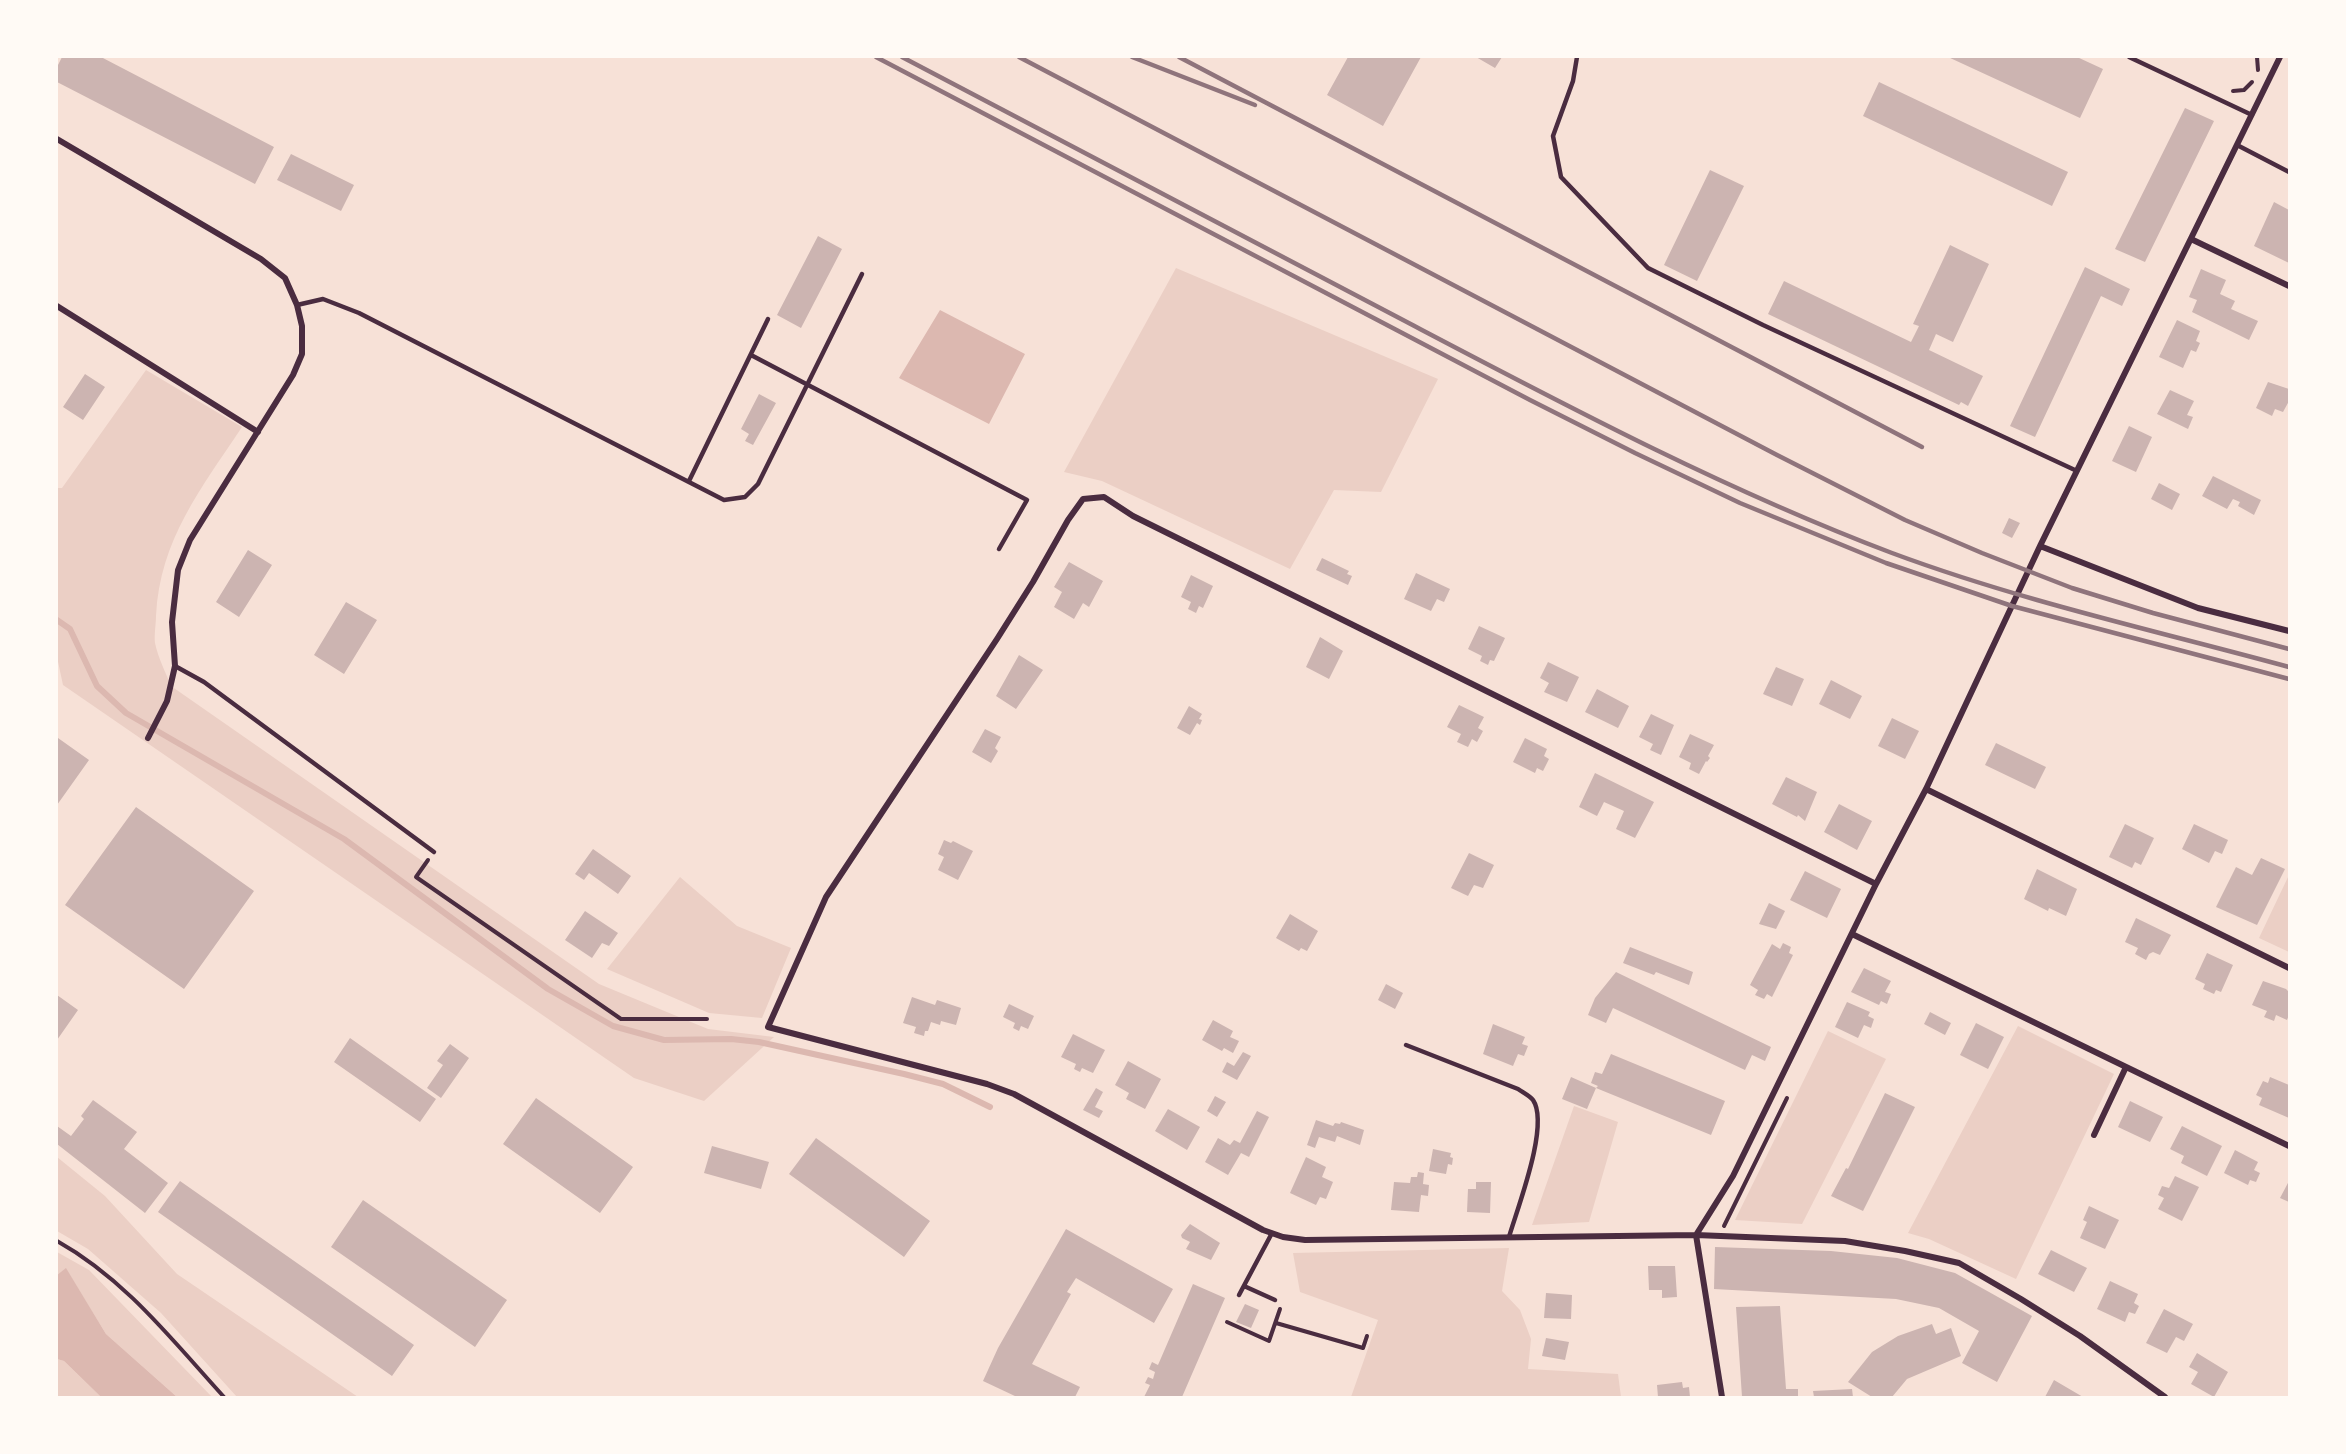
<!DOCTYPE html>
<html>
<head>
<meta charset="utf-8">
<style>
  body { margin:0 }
  #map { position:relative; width:2346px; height:1454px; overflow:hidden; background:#f7e1d7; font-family:"Sofia Sans Condensed",sans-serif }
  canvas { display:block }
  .frame { position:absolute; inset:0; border:58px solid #fffaf5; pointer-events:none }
</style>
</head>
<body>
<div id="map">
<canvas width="2346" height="1454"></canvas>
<div class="frame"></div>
</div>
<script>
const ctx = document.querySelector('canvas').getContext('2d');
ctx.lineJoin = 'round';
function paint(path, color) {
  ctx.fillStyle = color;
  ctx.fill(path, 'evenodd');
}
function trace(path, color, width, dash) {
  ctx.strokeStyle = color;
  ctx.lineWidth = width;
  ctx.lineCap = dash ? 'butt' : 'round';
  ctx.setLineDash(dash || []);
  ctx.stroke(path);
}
paint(new Path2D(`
  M1176 268 1438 379 1381 492 1334 490 1290 569 1102 481 1064 472Z
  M146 370 242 427C201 489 160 539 156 616 156 624 154 635 155 643 158 658 166 673 171 686L599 984 708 1029 774 1037 704 1101 634 1078 63 685 57 657V488H62Z
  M2289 875V952L2259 938Z
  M680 877 737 926 791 948 762 1018 709 1013 607 969Z
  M2018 1026 2114 1074 2016 1279 1929 1239 1908 1233Z
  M1828 1031 1886 1059 1802 1224 1735 1220Z
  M1574 1106 1618 1122 1589 1222 1532 1225Z
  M57 1157 105 1196 177 1274 358 1397H237L161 1313 88 1249 57 1231Z
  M1509 1248 1502 1291 1520 1310 1531 1339 1528 1369 1618 1374 1621 1397H1351L1378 1320 1300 1292 1293 1253Z
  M57 1252 89 1270 212 1397H177L106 1334 66 1269 57 1275Z
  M57 1359 64 1361 101 1397H57Z`), '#ebcfc5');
paint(new Path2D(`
  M940 310 1025 354 989 424 899 378Z
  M66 1268 106 1334 177 1397H101L64 1361 57 1359V1275Z`), '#dcb8b0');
trace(new Path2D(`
  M57 620 70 629 97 686 126 713 344 839 548 989 613 1026 664 1040 731 1039 759 1042 904 1074 943 1084 990 1107`), '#dcb8b0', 6);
paint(new Path2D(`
  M62 57H101L274 147 255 184 57 82V67Z
  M1348 57H1421L1383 126 1327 95Z
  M1476 57H1502L1495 68Z
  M1948 57H2077L2103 69 2080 118Z
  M1879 82 2068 172 2052 206 1863 116Z
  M2185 108 2214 121 2145 262 2115 249Z
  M291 154 354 185 341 211 277 180Z
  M1710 170 1744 186 1697 281 1664 265Z
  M2274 202 2289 210V263L2254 246Z
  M818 236 842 249 801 328 777 315Z
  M1950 245 1989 264 1953 342 1936 334 1929 350 1983 376 1968 406 1961 402 1959 405 1768 314 1784 281 1911 342 1919 326 1913 324Z
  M2085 267 2130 289 2122 306 2101 296 2035 437 2010 426Z
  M2201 269 2226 280 2220 294 2235 301 2231 309 2258 321 2249 340 2192 312 2197 300 2189 297Z
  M2177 320 2200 331 2196 341 2200 343 2196 352 2191 350 2183 368 2159 357Z
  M85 374 105 387 83 420 63 407Z
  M2268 382 2289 389V401L2283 412 2275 409 2272 416 2256 408Z
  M2170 390 2194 401 2187 415 2193 417 2188 429 2157 414Z
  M759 394 776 403 753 445 745 441 749 434 741 429Z
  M2129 426 2152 437 2136 472 2112 461Z
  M2213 476 2261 500 2254 515 2238 506 2240 502 2233 499 2227 509 2202 496Z
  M2159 483 2180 494 2172 510 2151 499Z
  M2009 518 2020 523 2012 538 2002 533Z
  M248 550 272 565 239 617 216 602Z
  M1322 558 1349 571 1347 574 1352 576 1348 585 1316 570Z
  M1069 562 1103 581 1089 607 1083 603 1074 619 1054 607 1062 592 1054 587Z
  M1416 573 1450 589 1444 602 1437 599 1431 611 1404 599Z
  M1191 575 1213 586 1203 608 1199 606 1196 613 1188 609 1191 602 1181 597Z
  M346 602 377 620 344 674 314 655Z
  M1479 626 1505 638 1494 661 1490 660 1488 665 1480 661 1482 656 1468 649Z
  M1320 637 1343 651 1329 679 1306 667Z
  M1019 655 1043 670 1016 709 996 696Z
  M1548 662 1579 677 1567 702 1544 692 1549 683 1540 678Z
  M1776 667 1804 679 1792 706 1763 694Z
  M1831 680 1862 696 1850 719 1819 704Z
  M1597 689 1629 706 1618 728 1585 712Z
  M1459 705 1484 717 1478 728 1483 731 1477 742 1472 739 1468 747 1457 742 1461 734 1447 727Z
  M1189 706 1202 714 1199 719 1202 720 1200 725 1197 723 1190 735 1177 728Z
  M1651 714 1674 725 1661 755 1650 750 1653 744 1639 737Z
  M1892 718 1919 731 1905 759 1878 746Z
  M985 729 1001 737 995 748 998 751 991 763 972 752Z
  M1690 734 1714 745 1708 756 1710 758 1707 762 1706 761 1699 774 1689 769 1691 763 1679 757Z
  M58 738 89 760 57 805V740Z
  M1525 738 1547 749 1544 756 1549 759 1543 771 1537 768 1535 773 1513 762Z
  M1996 743 2046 767 2035 789 1985 765Z
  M1595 773 1654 802 1635 838 1616 829 1624 811 1604 802 1597 816 1579 807Z
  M1786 777 1817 792 1805 821 1798 815 1797 817 1772 804Z
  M1839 804 1872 821 1857 850 1824 832Z
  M136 807 254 891 184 989 65 905Z
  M2125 824 2154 838 2141 865 2135 862 2132 868 2109 857Z
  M2194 824 2228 840 2222 854 2215 851 2209 863 2182 849Z
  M944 840 951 843 953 841 973 851 958 880 938 870 944 857 938 854Z
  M593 849 631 876 618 894 589 873 584 880 575 874Z
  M1469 853 1494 865 1483 888 1474 885 1468 896 1451 888Z
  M2261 858 2285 869 2257 925 2216 907 2236 867 2252 875Z
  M2037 869 2077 889 2066 916 2049 908 2048 911 2024 899Z
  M1805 871 1841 889 1827 918 1790 900Z
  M1769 903 1785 911 1776 929 1759 924Z
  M585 911 618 933 609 946 602 943 592 958 565 940Z
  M1290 914 1318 931 1307 951 1301 948 1299 951 1276 938Z
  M2136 918 2171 935 2160 955 2153 952 2149 954 2146 960 2135 954 2138 948 2125 942Z
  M1783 943 1791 947 1789 953 1793 955 1772 997 1767 994 1764 999 1755 995 1758 990 1750 985 1772 944 1780 949Z
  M1630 947 1693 972 1689 985 1656 972 1654 975 1623 963Z
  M2207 953 2233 965 2221 992 2216 990 2214 994 2203 989 2205 984 2195 979Z
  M1864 968 1891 981 1885 992 1891 994 1887 1004 1881 1001 1879 1005 1851 992Z
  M1616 972 1771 1047 1765 1061 1752 1055 1745 1070 1613 1008 1606 1023 1588 1015 1595 998Z
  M2263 981 2286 989 2289 992V1015L2287 1020 2276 1015 2274 1021 2264 1017 2267 1011 2252 1005Z
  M1386 984 1403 993 1395 1009 1378 1000Z
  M57 995 78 1010 57 1040Z
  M912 997 935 1005 937 1000 961 1008 956 1025 941 1021 940 1025 931 1022 928 1031H925L924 1036 914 1033 916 1027 903 1023Z
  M1847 1002 1870 1012 1868 1016 1874 1019 1871 1028 1864 1025 1858 1038 1835 1027Z
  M1009 1004 1034 1016 1028 1029 1021 1026 1019 1031 1013 1028 1015 1023 1003 1017Z
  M1930 1012 1951 1023 1945 1035 1924 1024Z
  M1213 1020 1233 1031 1230 1037 1239 1041 1233 1053 1224 1048 1222 1051 1202 1040Z
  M1976 1023 2004 1037 1988 1069 1960 1055Z
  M1493 1024 1525 1037 1522 1044 1528 1046 1524 1056 1518 1054 1513 1066 1483 1054Z
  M1073 1034 1105 1050 1093 1073 1082 1068 1080 1072 1074 1069 1076 1064 1061 1057Z
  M350 1038 436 1099 420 1122 334 1062Z
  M450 1044 469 1058 441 1098 427 1088 443 1065 437 1061Z
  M1243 1052 1251 1056 1237 1080 1222 1072 1227 1062 1234 1066Z
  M1611 1054 1725 1101 1711 1135 1596 1088 1598 1086 1591 1083 1595 1072 1602 1074Z
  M1128 1061 1161 1079 1145 1109 1126 1099 1129 1093 1115 1085Z
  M1571 1077 1596 1088 1587 1109 1562 1099Z
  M2270 1077 2289 1085V1118L2259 1105 2262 1098 2256 1095 2263 1081 2268 1083Z
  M1096 1088 1103 1092 1095 1107 1103 1111 1099 1118 1083 1110Z
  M1885 1093 1915 1107 1863 1211 1831 1196 1846 1168 1848 1169Z
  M1215 1096 1226 1102 1217 1117 1207 1111Z
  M536 1098 633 1167 600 1213 503 1144Z
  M93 1100 137 1132 124 1149 168 1183 145 1213 57 1144V1126L71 1136 84 1119 81 1116Z
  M2130 1101 2163 1117 2150 1142 2118 1127Z
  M1168 1109 1200 1127 1187 1150 1155 1131Z
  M1257 1111 1269 1117 1249 1157 1241 1153 1228 1175 1205 1162 1218 1138 1230 1145 1234 1140 1240 1143Z
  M1316 1120 1333 1126 1335 1123 1340 1124 1341 1122 1364 1130 1360 1145 1337 1136 1335 1142 1319 1137 1315 1148 1307 1145Z
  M2182 1126 2222 1146 2207 1176 2181 1163 2184 1156 2170 1149Z
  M816 1138 930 1221 904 1257 789 1174Z
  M712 1146 769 1162 761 1189 704 1173Z
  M1433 1149 1451 1153 1450 1157 1453 1158 1452 1165 1448 1164 1446 1174 1429 1171Z
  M2235 1150 2258 1162 2254 1170 2260 1173 2256 1182 2250 1180 2248 1185 2224 1173Z
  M1306 1157 1326 1167 1322 1177 1333 1182 1326 1199 1320 1197 1316 1205 1290 1193Z
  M1418 1172 1424 1173 1423 1184 1429 1185 1428 1196 1421 1195 1419 1212 1391 1210 1394 1182 1410 1183 1411 1177H1417Z
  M2175 1176 2199 1187 2182 1221 2158 1209 2164 1198 2158 1195 2162 1186 2169 1188Z
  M180 1181 414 1345 392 1376 158 1212Z
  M2289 1181V1202L2280 1198Z
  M1476 1182H1491L1490 1213 1467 1212 1468 1189H1476Z
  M363 1200 507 1300 475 1347 331 1247Z
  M2089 1206 2119 1220 2105 1249 2080 1238 2087 1222 2083 1220Z
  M1190 1224 1220 1243 1211 1260 1186 1249 1190 1242 1182 1238 1181 1235Z
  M1066 1229 1173 1289 1154 1323 1076 1278 1067 1292 1071 1294 1032 1364 1080 1387 1075 1397H1017L983 1381 998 1348Z
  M1715 1247 1831 1251 1897 1258 1955 1273 2032 1316 1997 1382 1962 1363 1979 1331 1939 1308 1896 1299 1714 1289Z
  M2051 1250 2087 1268 2074 1292 2038 1274Z
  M1648 1266H1675L1677 1297 1662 1298V1290H1649Z
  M2110 1281 2138 1294 2134 1303 2139 1306 2135 1314 2129 1312 2125 1322 2097 1309Z
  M1193 1284 1225 1298 1182 1397H1144L1150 1385 1145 1383 1148 1377 1153 1379 1155 1372 1149 1369 1152 1362 1158 1365Z
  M1546 1293 1572 1295 1571 1319 1544 1318Z
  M1245 1304 1259 1310 1251 1328 1236 1322Z
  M1780 1306 1786 1389H1798V1397H1742L1736 1307Z
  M2164 1309 2193 1324 2184 1341 2176 1337 2167 1353 2146 1343Z
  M1932 1324 1936 1334 1951 1328 1961 1356 1907 1379 1892 1397H1872L1848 1382 1872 1352 1898 1336Z
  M1546 1338 1569 1342 1565 1360 1542 1356Z
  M2197 1353 2228 1372 2214 1397 2191 1384 2198 1372 2189 1367Z
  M2054 1380 2083 1397H2045Z
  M1682 1382 1683 1388 1689 1387 1690 1397H1658L1657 1385Z
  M1852 1389 1853 1397H1814L1813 1391Z`), '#ccb4b1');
trace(new Path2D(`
  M2257 57 2258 70
  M2233 91 2244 90 2252 82
  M428 860 416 877 621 1019H707
  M1724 1226 1787 1098
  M57 1241C125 1279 172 1340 224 1397
  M1227 1322 1269 1341 1280 1309
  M1276 1323 1363 1348 1367 1336`), '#4a2c40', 4);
trace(new Path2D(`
  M1577 57 1573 81 1553 136 1561 177 1648 268 1763 325 2077 471
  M2129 57 2252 115
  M2237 145 2289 172
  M297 305 323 299 359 313 724 500 745 497 758 484 862 274
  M751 355 1027 500 999 549
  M689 481 768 319
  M175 666 204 682 434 852
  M1406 1045 1518 1089C1522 1092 1530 1096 1533 1100 1550 1125 1517 1209 1509 1237
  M1244 1286 1275 1300
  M1239 1295 1272 1233`), '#4a2c40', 4.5);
trace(new Path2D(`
  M57 139 261 259 285 278 297 305 302 326V354L293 375 190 540 178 570 172 622 175 666 167 701 148 738
  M2191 239 2289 286
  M57 306 258 432
  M2040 546 2198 608 2289 631
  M1926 789 2289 968
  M1876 884 1133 516 1104 497 1083 499 1068 520 1033 582 997 639 826 897 768 1027 987 1084 1014 1094 1263 1230 1283 1237 1305 1240 1696 1235 1845 1241 1905 1251 1959 1263 2021 1299 2080 1336 2165 1397
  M1852 934 2289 1146
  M2094 1135 2126 1067
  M1722 1397 1696 1235 1733 1176 1876 884 1926 789 2040 546 2280 57`), '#4a2c40', 6);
trace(new Path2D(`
  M876 57 1530 400 1635 453 1740 503 1886 563 2012 606 2289 679
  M902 57C1069 145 1236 232 1403 320 1563 404 1723 489 1892 553 2021 601 2157 631 2289 667
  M1019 57 1777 455 1905 520 1982 553 2072 588 2153 613 2289 649
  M1132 57 1255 105
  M1179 57 1922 447`), '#8f747c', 4.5);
</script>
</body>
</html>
